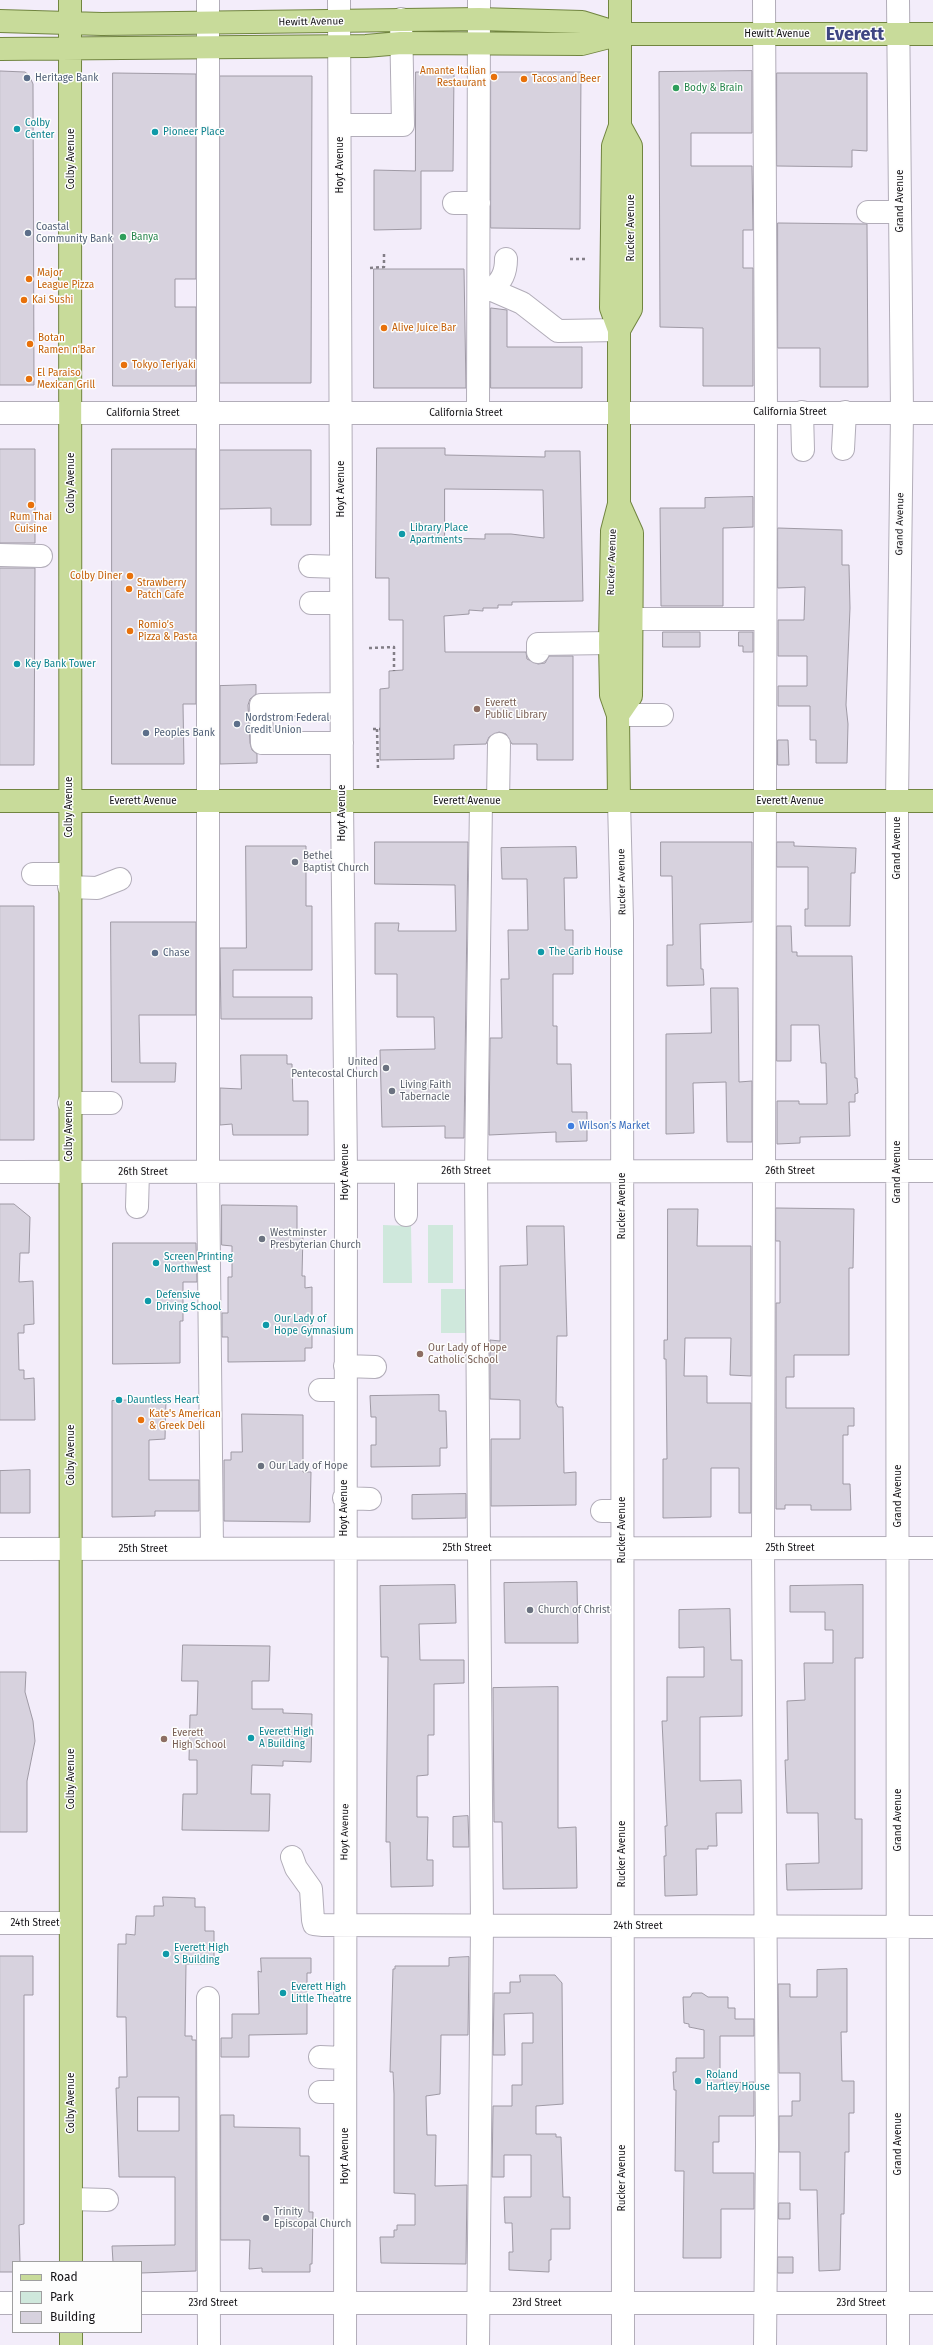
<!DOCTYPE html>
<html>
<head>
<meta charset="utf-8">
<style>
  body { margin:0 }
  #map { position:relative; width:933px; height:2345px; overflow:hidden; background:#f3edfa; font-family:"Fira Sans",sans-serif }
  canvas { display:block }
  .legend { position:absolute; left:12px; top:2261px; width:130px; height:72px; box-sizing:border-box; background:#fdfdfd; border:1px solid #9f9fa0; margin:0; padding:5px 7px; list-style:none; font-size:12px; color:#131115 }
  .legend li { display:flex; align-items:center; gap:8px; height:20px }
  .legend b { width:20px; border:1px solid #9f9fa0 }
</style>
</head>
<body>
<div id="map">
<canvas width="933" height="2345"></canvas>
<ul class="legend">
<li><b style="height:5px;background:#c8db9a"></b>Road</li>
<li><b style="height:11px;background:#cfe8dc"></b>Park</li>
<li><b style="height:11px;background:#d7d2de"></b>Building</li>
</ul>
</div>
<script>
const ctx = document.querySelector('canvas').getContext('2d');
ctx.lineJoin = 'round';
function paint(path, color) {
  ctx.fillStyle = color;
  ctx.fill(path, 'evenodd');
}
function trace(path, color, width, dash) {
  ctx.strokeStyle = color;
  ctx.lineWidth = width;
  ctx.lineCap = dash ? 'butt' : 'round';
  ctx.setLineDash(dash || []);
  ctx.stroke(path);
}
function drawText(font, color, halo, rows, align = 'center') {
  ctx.font = font + ' "Fira Sans",sans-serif';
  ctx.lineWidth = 3;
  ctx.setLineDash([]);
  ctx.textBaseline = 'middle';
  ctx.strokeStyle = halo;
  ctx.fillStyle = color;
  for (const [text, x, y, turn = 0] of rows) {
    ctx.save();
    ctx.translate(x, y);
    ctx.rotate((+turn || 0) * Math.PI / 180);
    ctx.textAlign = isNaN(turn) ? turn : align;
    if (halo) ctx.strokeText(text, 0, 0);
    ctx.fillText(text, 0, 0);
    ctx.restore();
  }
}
paint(new Path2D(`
  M383 1225 411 1226 412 1283H383Z
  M428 1225H453V1283H428Z
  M441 1289H470V1333H441Z`), '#cfe8dc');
const building = new Path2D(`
  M0 71 25 72 29 75 33 84 34 385H0Z
  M752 71V133H691V166H752L753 230H743V268H753V386H703V328L660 327 659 72Z
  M416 72 454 73 453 171H421V229L374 230V170L415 171Z
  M491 72H581L580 229 491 228Z
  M113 73 196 74V279H175V307H196V386H113Z
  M777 73H867V151L852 150V167L777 166Z
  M220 76H312L311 383H220Z
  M778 223 867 224 868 387H820V348H778Z
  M374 269H464L466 388H374Z
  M491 308 507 310V347H582V388H491Z
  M377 448H445V455L545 457V451H580L583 601 512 602V605H498V608H483V611L469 610V614L444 616 445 652H526L527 659 538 664 545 663 549 656H573V760H537V744H512L506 734 499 732 489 737 486 744 454 745V759L380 760V689L389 688V671L403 670V620H389V578H376ZM445 489 543 490 544 538 511 534H485V539L445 538Z
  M0 449H35V543H0Z
  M112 449H196V704H183L184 764H112Z
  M220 450H311V525H271V508L220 509Z
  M753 497V527L723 528V606H661L660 508H705V498Z
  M778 528 842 530V565H849L850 608 846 705 848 724 847 763H816V740H810V706H778V686H807V656H778V620H804L805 587 778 588Z
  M0 568H35L34 765H0Z
  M663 632H700V647H663Z
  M739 632H753V652H743V646H739Z
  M256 685V694L250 699 248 705 250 743 252 750 257 754V763L220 764V686Z
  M778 740H788L789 765H778Z
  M375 842H468L464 1138H445V1126L382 1127 380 1050 435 1049 434 1017H397V974H375V923H399L398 931H456L455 885 375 884Z
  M661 842H752V922L700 924 701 969H703L704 985 667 986V945H673L672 876H661Z
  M777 842H794V846L856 848 855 873H851L850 926H805V909H808V867H777Z
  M246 846H306V906H312V970H233V997H312V1019H221L220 948H246Z
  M576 847 577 878H564L565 930H573V974H553V1026H557V1064H571L572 1112H587V1141L556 1142V1132L489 1135 490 1038H502L501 979H509L508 930H528L527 879H502L501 848Z
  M0 906H34V1140H0Z
  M111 922H196V1015H139L140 1063H176L175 1082H112Z
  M777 926H791L792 952H797V956H852L855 1078H857L858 1093 855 1094V1102H849L850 1136 800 1137V1143L777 1144V1101H799V1104H827L826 1063H821L819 1025H791V1061H777Z
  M711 988H738L739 1082 752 1081V1142H727L726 1082 693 1083 694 1133 666 1134V1034L711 1033Z
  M241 1055H287V1064H292L293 1101H308V1135H233L232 1124 220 1125V1088L241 1089Z
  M0 1204H14L30 1217 29 1253H20L19 1282 33 1281 34 1324 24 1325V1333H18L19 1370H24V1379L34 1378 35 1420H0Z
  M222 1205 297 1206V1232L303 1233 302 1276H305V1288L312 1287V1348H305V1361L228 1362V1337H222V1313H228V1277H232V1246L222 1245Z
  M776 1208 854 1209 853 1268H849V1355H794V1377H786V1408H854V1426H848V1435H843V1484H850L851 1510H811V1505H785V1509H776V1303H780V1241H776Z
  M668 1209H698L697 1246H751V1376L730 1375 731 1338H685L684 1376H707V1403H751V1513H739V1468H711V1517L663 1518V1459H667L666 1359H664V1340H667Z
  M527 1226H564L567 1336H557L556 1403 558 1407H563L564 1473 576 1472V1505L491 1506V1439H520V1400L490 1399V1340L500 1341V1266L527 1265Z
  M113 1243H196L197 1282H183V1321H180V1363L113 1364Z
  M439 1395V1411H446L447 1448H440V1466L371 1467V1445H376V1417H371L370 1396Z
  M166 1399 165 1439 149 1440V1480H199V1511H155V1516L112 1517V1401Z
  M242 1414 303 1415V1472H311L310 1522 224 1521V1460H231V1452H242Z
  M30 1470V1513H0V1471Z
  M466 1494V1518L412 1519V1495Z
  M577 1582 578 1643H505L504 1583Z
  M455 1585 456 1623 419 1624 420 1660H464V1683L434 1684V1735H428V1775L417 1776V1817H428L427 1860H433V1886L391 1887 390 1842H386L388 1657H381L380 1586Z
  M863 1585V1658H855V1819H862V1889L787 1890 786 1864 819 1863 818 1813H787L785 1760H788L787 1701 805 1700 804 1663H833V1630H825V1612H790V1586Z
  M730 1609 731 1660H742V1716L700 1717V1781L741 1780 742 1813H716L717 1846H708V1849H696L697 1895 665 1896 664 1856H666L665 1826H667L662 1721H667V1677H704V1647L679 1648V1610Z
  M183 1645 270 1646 269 1681H252V1709H283V1713L312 1714 311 1762 283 1761V1766L252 1765 251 1794H270L269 1831 182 1830 183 1794H197V1760H189L190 1715H197L198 1681H182Z
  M0 1672H26L25 1692 33 1721 35 1741 27 1781V1832H0Z
  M558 1687V1828L576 1827 577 1888 503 1889 502 1822H494L493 1688Z
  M468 1816 469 1847H453V1817Z
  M163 1897 195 1898V1907H205V1931H214V1964H186L185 2036H192V2040H196V2271L141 2273V2262H113L112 2246 175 2245V2177H119L116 2088H119V2077H127L126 2017H117L118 1944H126V1934L135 1935 136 1916H154V1906H163ZM138 2097H179V2131H138Z
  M0 1956H33V1995H24V2224L19 2225 20 2262H13V2272H0Z
  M469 1957 468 2035H441L440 2094 426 2096 427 2135H436L435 2186 467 2185 466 2264 381 2263 380 2237H394V2230H397V2225H415V2194L394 2193V2094L393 2072H390L393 1969H395V1966H449V1958Z
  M261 1958H311V1973H307V2034L249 2035V2057H221V2038H232V2014H259L258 1971 261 1972Z
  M847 1969V2032H841L842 2081H854V2113H849V2152H845L844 2214H841L840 2270 819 2271 817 2190H800V2152H779V2116H792V2101H800V2073H779L778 1984H790V1997H817V1970Z
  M520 1975H555L562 1983 563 2104 536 2106V2134H556V2137H561L563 2197H570V2229H551V2260H549V2272L509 2270V2252H513L512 2223H505L504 2197H531V2155H504V2177H492L493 2106H512V2085H522V2043H533V2013L504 2014 505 2055H493L494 1993H510V1982H520Z
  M693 1993H702L708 1997H728V2008H735V2019H754V2036H720V2072H723V2083L754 2082V2116H719V2142H713V2173H754V2209H721V2258H683L684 2171H675L676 2090H674L673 2072H676V2058H704V2030L689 2027V2024L684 2023 683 1997H690Z
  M221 2115H234V2127L300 2128V2156H309V2212H313L312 2264H310V2272H262V2268L249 2269 250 2240H221Z
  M779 2203H790V2219H779Z
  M778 2257H793V2273H778Z`);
paint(building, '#d7d2de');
trace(building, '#9e99a4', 1);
const minor = new Path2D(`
  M208 0V1172L212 1548
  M339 0 342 801 346 1172 345 2345
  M764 0 766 412 763 1548 767 2145 765 2345
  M340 125H403L401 19
  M454 203H479
  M868 212H900
  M479 290H492C502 280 506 273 506 259
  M492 290 522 303 558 331 619 330
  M802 412 803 450
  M0 413H933
  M478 413 479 0
  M843 449 845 412
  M0 555 41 556
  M310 566 341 567
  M311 603H341
  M632 619H765
  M538 652V644L610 643
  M341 704 261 705 262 743H342
  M618 715H662
  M498 801 499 744
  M619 801 622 921 623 2345
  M33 874H69
  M69 887 97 888 120 879
  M69 1103H111
  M0 1172 933 1171
  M406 1172V1215
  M137 1207 138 1172
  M345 1366 375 1367
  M320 1390H345
  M344 1498 370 1499
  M602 1511H622
  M0 1549 933 1548
  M292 1857 296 1868 311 1889 313 1920 314 1924 323 1925 933 1927
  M0 1923H70
  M208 1998 209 2345
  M320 2057 344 2058
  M320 2092H345
  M71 2199 107 2200
  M0 2303H13
  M141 2303H933
  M478 2345 482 1925 476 1171 481 801
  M898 2345 897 801 902 412 898 0`);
const major = new Path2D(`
  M70 0 71 2262
  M0 21 102 24 479 19 582 22 621 34
  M0 49 366 46 401 43 582 44 621 34H933
  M619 330 631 309V146L620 126
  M618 715 631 696 632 533 619 504
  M0 801H933
  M619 801 618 715 611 695 610 643 612 531 619 504V330L611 308 613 146 620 126V0
  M71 2332V2345`);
trace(minor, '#b2adb9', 24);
trace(major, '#718540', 24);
trace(new Path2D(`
  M570 259H585
  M370 268 384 267V251
  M369 648 394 647V671
  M373 729H380
  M377 729 378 769`), '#827e86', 2.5, [3, 3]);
trace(minor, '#fff', 22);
trace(major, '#c8db9a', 22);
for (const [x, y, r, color] of [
  [494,77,4,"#e8710a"],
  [27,78,4,"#5c6f8a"],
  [524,79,4,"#e8710a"],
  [676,88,4,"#2e9e5b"],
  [17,129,4,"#0f9aa8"],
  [155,132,4,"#0f9aa8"],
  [28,233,4,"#5c6f8a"],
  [123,237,4,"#2e9e5b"],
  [29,279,4,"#e8710a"],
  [24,300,4,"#e8710a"],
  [384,328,4,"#e8710a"],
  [30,344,4,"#e8710a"],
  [124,365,4,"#e8710a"],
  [29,379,4,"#e8710a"],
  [31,505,4,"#e8710a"],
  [402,534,4,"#0f9aa8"],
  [130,576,4,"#e8710a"],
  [129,589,4,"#e8710a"],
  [130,631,4,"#e8710a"],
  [17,664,4,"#0f9aa8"],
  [477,709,4,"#8d6e63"],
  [237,724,4,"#5c6f8a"],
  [146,733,4,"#5c6f8a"],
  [295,862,4,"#6b7280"],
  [541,952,4,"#0f9aa8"],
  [155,953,4,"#5c6f8a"],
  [386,1068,4,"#6b7280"],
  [392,1091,4,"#6b7280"],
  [571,1126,4,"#3f7fe0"],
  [262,1239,4,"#6b7280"],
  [156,1263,4,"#0f9aa8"],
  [148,1301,4,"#0f9aa8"],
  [266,1325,4,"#0f9aa8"],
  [420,1354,4,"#8d6e63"],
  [119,1400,4,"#0f9aa8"],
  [141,1420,4,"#e8710a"],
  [261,1466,4,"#6b7280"],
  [530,1610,4,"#6b7280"],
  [251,1738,4,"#0f9aa8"],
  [164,1739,4,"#8d6e63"],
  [166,1954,4,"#0f9aa8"],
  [283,1993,4,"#0f9aa8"],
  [698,2081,4,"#0f9aa8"],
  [266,2218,4,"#6b7280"]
]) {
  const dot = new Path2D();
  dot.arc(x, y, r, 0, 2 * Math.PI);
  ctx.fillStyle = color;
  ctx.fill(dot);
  trace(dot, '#fdfdfd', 1.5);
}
drawText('10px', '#131115', '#fdfdfd', [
  ["Hewitt Avenue",311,22,-1],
  ["Hewitt Avenue",777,34],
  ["Colby Avenue",71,159,-90],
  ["Hoyt Avenue",340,165,-90],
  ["Grand Avenue",900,201,-90],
  ["Rucker Avenue",631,228,-90],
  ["California Street",790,412],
  ["California Street",143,413],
  ["California Street",466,413],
  ["Colby Avenue",71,483,-90],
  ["Hoyt Avenue",341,489,-90],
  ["Grand Avenue",900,524,-89],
  ["Rucker Avenue",612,562,-88],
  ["Everett Avenue",143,801],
  ["Everett Avenue",467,801],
  ["Everett Avenue",790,801],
  ["Colby Avenue",69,807,-90],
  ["Hoyt Avenue",342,813,-90],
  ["Grand Avenue",897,848,-90],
  ["Rucker Avenue",622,882,-91],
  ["Colby Avenue",69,1131,-90],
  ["26th Street",466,1171],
  ["26th Street",790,1171],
  ["26th Street",143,1172],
  ["Hoyt Avenue",345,1172,-90],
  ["Grand Avenue",897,1172,-90],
  ["Rucker Avenue",622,1206,-90],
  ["Colby Avenue",71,1455,-90],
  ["Grand Avenue",898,1496,-90],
  ["Hoyt Avenue",344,1508,-90],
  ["Rucker Avenue",622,1530,-90],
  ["25th Street",467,1548],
  ["25th Street",790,1548],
  ["25th Street",143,1549],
  ["Colby Avenue",71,1779,-90],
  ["Grand Avenue",898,1820,-90],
  ["Hoyt Avenue",345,1832,-89],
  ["Rucker Avenue",622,1854,-90],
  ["24th Street",35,1923],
  ["24th Street",638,1926],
  ["Colby Avenue",71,2103,-90],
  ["Grand Avenue",898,2144,-90],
  ["Hoyt Avenue",345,2156,-90],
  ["Rucker Avenue",622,2178,-90],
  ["23rd Street",213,2303],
  ["23rd Street",537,2303],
  ["23rd Street",861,2303]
]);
drawText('10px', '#c56008', '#fdfdfd', [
  ["Amante Italian",486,71,"right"],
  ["Restaurant",486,83,"right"],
  ["Tacos and Beer",532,79],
  ["Major",37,273],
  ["League Pizza",37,285],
  ["Kai Sushi",32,300],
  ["Alive Juice Bar",392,328],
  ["Botan",38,338],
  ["Ramen n'Bar",38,350],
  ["Tokyo Teriyaki",132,365],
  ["El Paraiso",37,373],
  ["Mexican Grill",37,385],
  ["Rum Thai",31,517,"center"],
  ["Cuisine",31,529,"center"],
  ["Colby Diner",122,576,"right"],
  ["Strawberry",137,583],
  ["Patch Cafe",137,595],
  ["Romio’s",138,625],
  ["Pizza & Pasta",138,637],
  ["Kate's American",149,1414],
  ["& Greek Deli",149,1426]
], 'left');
drawText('10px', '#4e5e75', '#fdfdfd', [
  ["Heritage Bank",35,78],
  ["Coastal",36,227],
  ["Community Bank",36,239],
  ["Nordstrom Federal",245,718],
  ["Credit Union",245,730],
  ["Peoples Bank",154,733],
  ["Chase",163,953]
], 'left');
drawText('10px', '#27864d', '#fdfdfd', [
  ["Body & Brain",684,88],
  ["Banya",131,237]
], 'left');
drawText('10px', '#0d838f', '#fdfdfd', [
  ["Colby",25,123],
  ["Center",25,135],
  ["Pioneer Place",163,132],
  ["Library Place",410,528],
  ["Apartments",410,540],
  ["Key Bank Tower",25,664],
  ["The Carib House",549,952],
  ["Screen Printing",164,1257],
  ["Northwest",164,1269],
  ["Defensive",156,1295],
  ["Driving School",156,1307],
  ["Our Lady of",274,1319],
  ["Hope Gymnasium",274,1331],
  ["Dauntless Heart",127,1400],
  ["Everett High",259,1732],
  ["A Building",259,1744],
  ["Everett High",174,1948],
  ["S Building",174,1960],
  ["Everett High",291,1987],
  ["Little Theatre",291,1999],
  ["Roland",706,2075],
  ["Hartley House",706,2087]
], 'left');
drawText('10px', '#785e54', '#fdfdfd', [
  ["Everett",485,703],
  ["Public Library",485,715],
  ["Our Lady of Hope",428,1348],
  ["Catholic School",428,1360],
  ["Everett",172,1733],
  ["High School",172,1745]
], 'left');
drawText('10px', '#5b616d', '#fdfdfd', [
  ["Bethel",303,856],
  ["Baptist Church",303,868],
  ["United",378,1062,"right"],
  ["Pentecostal Church",378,1074,"right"],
  ["Living Faith",400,1085],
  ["Tabernacle",400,1097],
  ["Westminster",270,1233],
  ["Presbyterian Church",270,1245],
  ["Our Lady of Hope",269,1466],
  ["Church of Christ",538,1610],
  ["Trinity",274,2212],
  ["Episcopal Church",274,2224]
], 'left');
drawText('10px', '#366cbe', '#fdfdfd', [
  ["Wilson’s Market",579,1126]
], 'left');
drawText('bold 18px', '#3e4682', '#fdfdfd', [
  ["Everett",855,35]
]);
</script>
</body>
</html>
